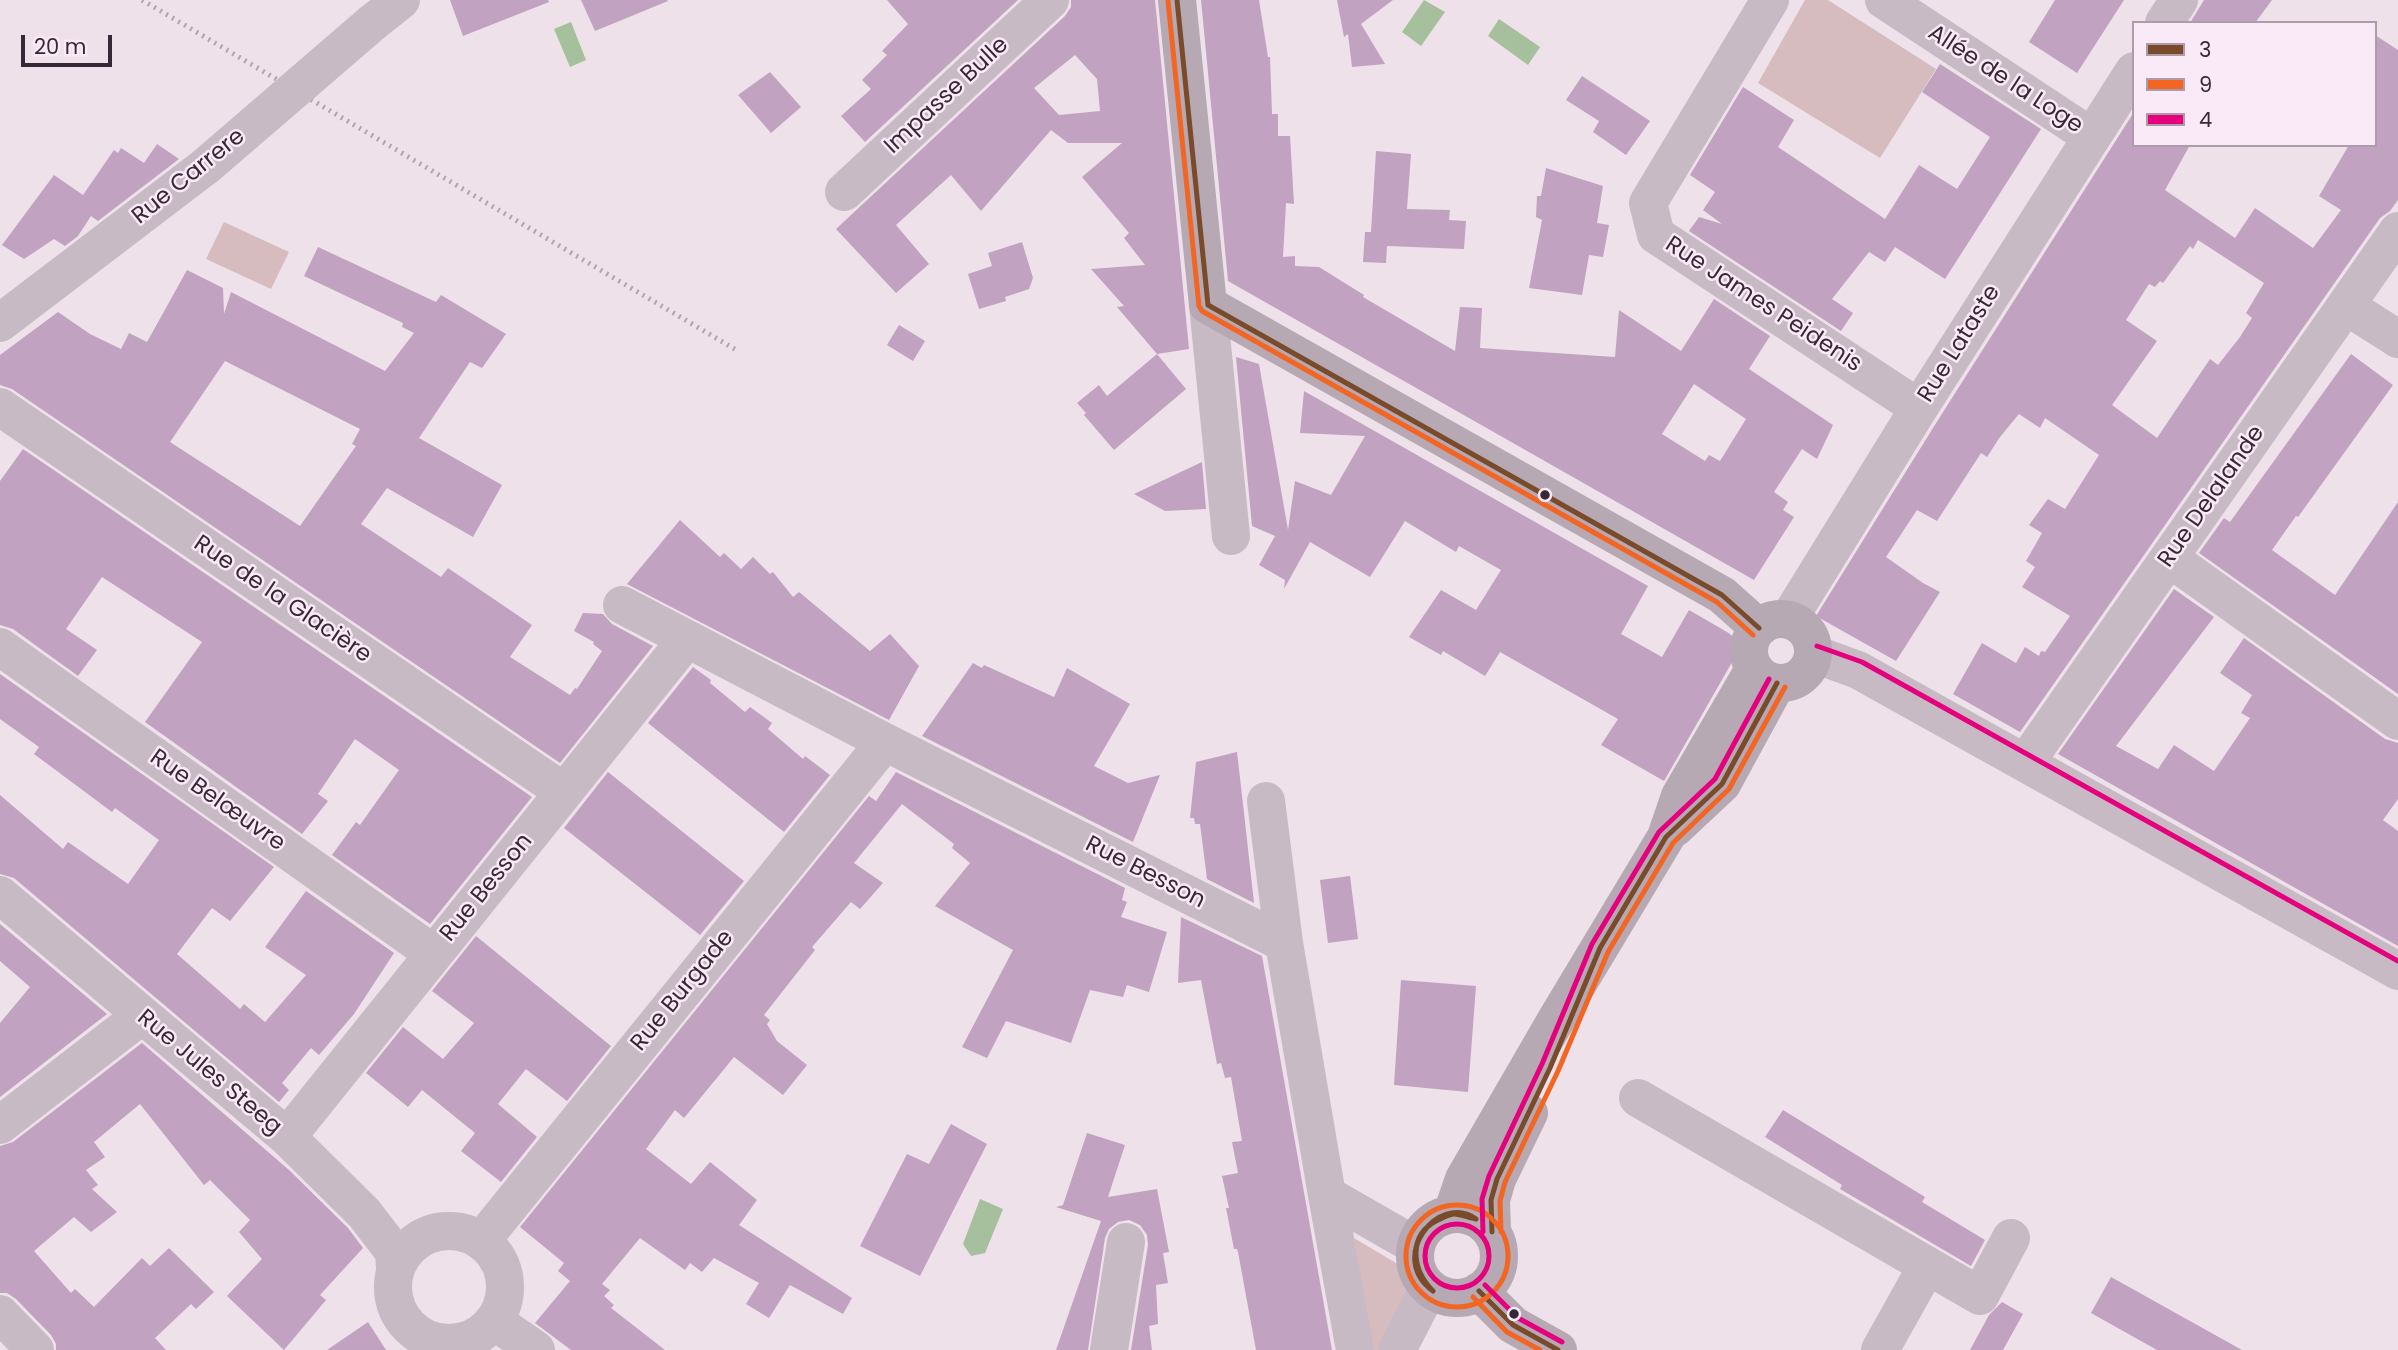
<!DOCTYPE html>
<html>
<head>
<meta charset="utf-8">
<style>
  body { margin:0 }
  #map { position:relative; width:2398px; height:1350px; overflow:hidden; background:#eee1ea; font-family:Poppins,sans-serif }
  canvas { display:block }
  .legend { position:absolute; left:2132px; top:21px; width:245px; height:126px; box-sizing:border-box; background:#fae9f6; border:2px solid #ac9caa; margin:0; padding:9px 12px; list-style:none; font-size:21px; color:#382837 }
  .legend li { display:flex; align-items:center; gap:14px; height:35px }
  .legend b { width:35px; border:2px solid #ac9caa }
  .scale { position:absolute; left:21px; top:35px; width:91px; height:32px; box-sizing:border-box; border:4px solid #382837; border-top:0; padding-left:9px; font-size:21px; line-height:24px; white-space:nowrap; color:#382837; -webkit-text-stroke:5px #fae9f6; paint-order:stroke }
</style>
</head>
<body>
<div id="map">
<canvas width="2398" height="1350"></canvas>
<ul class="legend">
<li><b style="height:9px;background:#7a4b2a"></b>3</li>
<li><b style="height:9px;background:#f26522"></b>9</li>
<li><b style="height:9px;background:#e5007d"></b>4</li>
</ul>
<div class="scale">20 m</div>
</div>
<script>
const ctx = document.querySelector('canvas').getContext('2d');
ctx.lineJoin = 'round';
function paint(path, color) {
  ctx.fillStyle = color;
  ctx.fill(path, 'evenodd');
}
function trace(path, color, width, dash) {
  ctx.strokeStyle = color;
  ctx.lineWidth = width;
  ctx.lineCap = dash ? 'butt' : 'round';
  ctx.setLineDash(dash || []);
  ctx.stroke(path);
}
function drawText(font, color, halo, rows, align = 'center') {
  ctx.font = font + ' Poppins,sans-serif';
  ctx.lineWidth = 5;
  ctx.setLineDash([]);
  ctx.textBaseline = 'middle';
  ctx.strokeStyle = halo;
  ctx.fillStyle = color;
  for (const [text, x, y, turn = 0] of rows) {
    ctx.save();
    ctx.translate(x, y);
    ctx.rotate((+turn || 0) * Math.PI / 180);
    ctx.textAlign = isNaN(turn) ? turn : align;
    if (halo) ctx.strokeText(text, 0, 0);
    ctx.fillText(text, 0, 0);
    ctx.restore();
  }
}
paint(new Path2D(`
  M1805 0H1828L1936 69 1880 158 1758 83Z
  M224 222 289 252 271 289 206 259Z
  M1354 1238 1406 1269 1410 1288 1382 1350H1372Z`), '#d6bcbf');
paint(new Path2D(`
  M1424 0 1445 12 1421 46 1402 32Z
  M1499 19 1540 47 1528 65 1488 36Z
  M571 22 586 60 570 67 554 29Z
  M980 1199 1003 1209 985 1253 971 1256 963 1244Z`), '#a6bf9c');
paint(new Path2D(`
  M450 0H548L549 2 463 36Z
  M581 0H667L668 1 595 31Z
  M887 0H1018L865 142 841 116 871 89 862 80 887 55 882 51 908 24Z
  M1071 0H1155L1189 349 1157 354 1117 307 1124 306 1091 269 1145 265 1124 238 1129 233 1082 177 1122 143H1068L1051 130 981 211 951 175 896 225 929 264 896 293 836 229 1065 16 1071 7ZM1075 55 1097 79 1100 111 1059 115 1034 88Z
  M1201 0H1259L1268 57H1270L1272 114H1278V136H1290L1294 204 1286 203 1283 257 1295 256V266L1319 267 1364 295 1363 297 1455 351 1460 307 1482 308 1480 348 1615 357 1619 310 1681 351 1714 299 1770 336 1749 369 1833 425 1817 459 1802 449 1774 492 1788 502 1783 510 1794 517 1754 580 1228 281ZM1694 384 1746 419 1720 461 1709 455 1705 461 1662 434Z
  M1337 0H1393L1361 24 1385 64 1352 67 1348 34 1344 37Z
  M2055 0H2124L2077 73 2029 42Z
  M2204 0H2272L2255 23H2190Z
  M2375 35 2398 50V200L2390 211 2380 218 2020 732 1953 694 1982 643 2016 663 2025 647 2039 656 2041 651 2045 652 2070 616 2022 587 2035 567 2026 561 2042 533 2029 525 2048 499 2065 509 2099 455 2045 418 2040 428 2019 414 2000 437 1987 457 1981 453 1937 521 1917 510 1886 557 1923 583 1940 592 1896 661 1816 616 1938 420 2134 112V145H2190L2165 190 2235 238 2255 208 2313 248 2341 210 2319 196 2349 145H2375ZM2198 240 2264 283 2246 313 2252 318 2240 337 2218 365 2210 359 2157 438 2112 405 2157 341 2126 320 2149 284 2155 287 2160 281 2163 283 2190 246 2193 249Z
  M1940 64 2041 129 1945 279 1895 247 1885 262 1869 252 1832 299 1853 313 1841 331 1689 231 1699 217 1722 224 1703 210 1715 192 1690 175 1743 87 1794 120 1778 147 1885 219 1919 165 1957 189 1990 137 1922 92Z
  M770 72 801 107 771 133 738 95Z
  M1582 76 1650 121 1626 155 1593 132 1599 121 1566 100Z
  M157 144 179 159 98 221 91 216 78 236 65 246 54 239 24 259 2 245 54 175 83 195 114 150 118 153 121 148 144 163Z
  M1376 151 1411 154 1407 209 1450 210 1449 220 1466 221 1464 249 1387 246 1386 263 1363 262 1365 232H1371Z
  M1546 168 1603 186 1597 223 1609 225 1603 257 1589 255 1582 295 1529 288 1542 220 1536 217 1537 196H1541Z
  M1022 242 1033 278 1029 289 1005 297 1006 301 979 309 968 274 992 266 988 253Z
  M318 247 436 302 441 295 506 334 482 368 470 362 419 438 502 485 473 537 387 488 361 524 441 577 448 568 532 625 510 657 570 695 575 688 577 689 602 651 593 644 594 642 574 631 583 613 603 614 612 624 653 646 560 763 12 389 0 385V355L58 312 90 334 121 349 129 333 147 342 187 270 223 288 224 314 231 292 385 371 414 333 402 327 403 323 304 276ZM225 361 360 429 352 444 356 446 300 526 170 442Z
  M899 325 925 341 913 361 887 345Z
  M1157 354 1186 389 1114 450 1084 415 1086 413 1077 403 1099 385 1107 396Z
  M2351 354 2393 385 2298 517 2296 516 2272 550 2335 595 2398 502V694L2199 553 2224 518 2230 522Z
  M1236 357 1259 364 1288 530 1295 481 1331 495 1365 436 1300 433 1304 391 1648 586 1621 634 1662 657 1689 610 1727 632 1735 638 1738 646 1735 657 1664 781 1601 745 1618 719 1500 652 1485 676 1443 651 1441 655 1409 637 1441 590 1476 610 1501 570 1459 546 1456 552 1405 521 1370 577 1310 542 1284 589 1285 580 1259 565 1275 536 1252 526Z
  M23 449 532 797 430 924 332 855 356 822 360 825 399 770 355 739 318 794 328 801 302 834 145 722 202 642 102 577 66 629 97 650 78 676 13 629 0 625V481Z
  M1202 462 1206 509 1165 511 1134 494Z
  M680 520 720 557 724 553 741 569 753 557 770 574 773 572 793 597 799 592 870 651 890 634 919 666 889 720 627 584Z
  M2174 589 2214 617 2116 746 2158 769 2174 745 2214 771 2250 718 2241 713 2252 695 2220 673 2244 638 2385 739 2398 743V799L2383 820 2398 831V946L2058 754Z
  M973 663 982 668 984 665 1054 697 1067 668 1130 704 1094 766 1128 783 1160 775 1133 842 922 736Z
  M693 667 711 680 710 683 745 712 750 707 772 723 768 729 803 759 805 756 830 775 784 832 648 723Z
  M0 674 274 867 230 921 212 908 177 954 240 1009 244 1004 265 1022 306 975 265 947 306 891 394 953 354 1014 319 1055 311 1048 282 1083 289 1090 279 1102 14 878 0 874V795L63 849 68 842 128 884 159 840 115 808 112 812 34 754 39 747 0 719Z
  M1237 752 1244 813 1254 903 1207 879 1200 824H1195L1194 818H1190L1196 762Z
  M608 772 744 881 700 935 564 828Z
  M896 772 1125 888 1122 900 1127 902 1121 917 1167 932 1149 992 1127 985 1123 997 1090 990 1071 1043 1006 1021 987 1058 962 1047 1013 950 935 906 970 863 952 848 954 844 902 804 854 863 883 883 860 909 851 902 812 947 815 950 764 1015 770 1020 767 1024 777 1041 807 1065 783 1095 734 1057 684 1118 675 1110 646 1149 691 1184 710 1162 757 1200 739 1225 852 1298 843 1314 790 1285 769 1318 746 1304 759 1283 714 1258 702 1272 690 1263 685 1270 640 1238 602 1284 610 1290 604 1296 614 1305 611 1308 665 1350H571L535 1323 570 1281 558 1271 564 1263 520 1227 869 796 876 801Z
  M1350 876 1358 939 1328 943 1320 880Z
  M1181 917 1262 956 1332 1350H1256L1238 1252 1237 1249H1234L1226 1208H1229L1222 1176 1238 1173 1232 1142 1242 1141 1231 1077 1225 1078 1221 1063 1217 1064 1201 980 1178 983Z
  M0 924 107 1014 0 1097V1023L30 987 0 961Z
  M476 936 611 1046 567 1101 526 1069 498 1104 537 1137 501 1182 461 1151 475 1133 422 1090 408 1107 366 1073 403 1027 443 1059 474 1023 432 991Z
  M1401 980 1476 986 1468 1092 1394 1085Z
  M142 1043 289 1170 348 1228 363 1248 320 1295 326 1300 284 1350 227 1296 262 1259 239 1232 250 1220 210 1180 204 1185 140 1104 94 1142 105 1157 86 1170 98 1185 92 1189 117 1212 91 1232 74 1217 34 1251 71 1293 75 1289 94 1307 142 1258 150 1266 169 1248 214 1292 196 1309 191 1304 155 1338 166 1350H56V1344L51 1335 16 1299 7 1293H0V1146L13 1142Z
  M1783 1110 1925 1197 1922 1202 1985 1240 1971 1266 1840 1189 1842 1185 1765 1137Z
  M951 1124 987 1144 920 1276 860 1246 907 1154 929 1164Z
  M1087 1133 1125 1145 1108 1197 1157 1189 1169 1252 1163 1253 1168 1283 1156 1285 1158 1324 1149 1326 1152 1350H1131L1148 1245 1147 1235 1140 1225 1129 1220 1118 1222 1109 1229 1105 1238 1088 1350H1056L1101 1221 1056 1207 1063 1205Z
  M2111 1277 2129 1287 2242 1350H2157L2091 1313Z
  M2002 1302 2023 1314 2003 1350H1970L1989 1315Z
  M368 1322 386 1350H327Z`), '#c1a2c0');
trace(new Path2D(`
  M1770 0 1648 203 1656 235 1919 408
  M1884 0 2092 137
  M372 23 401 0
  M2164 23 2179 0
  M844 192 1050 0
  M1208 305 1231 536
  M2346 306 2398 339
  M0 323 206 166
  M0 407 564 792
  M2169 558 2398 721
  M622 605 885 742 1284 943
  M1788 620 1919 408 2134 71
  M0 647 434 954
  M1814 654 1858 670 2398 971
  M2026 762 2398 231
  M1266 801 1284 943 1327 1195 1416 1246
  M0 895 287 1137 364 1213 394 1252 395 1268
  M1638 1098 1980 1296 2011 1238
  M0 1125 141 1016
  M287 1137 687 639
  M1327 1195 1355 1350
  M393 1287a56 56 0 1 1 112 0a56 56 0 1 1-112 0Z
  M482 1240 885 742
  M0 1314 35 1350
  M494 1321 536 1350
  M1109 1350 1126 1242
  M1397 1350 1429 1288
  M1880 1350 1927 1266`), '#c7bac5', 38);
trace(new Path2D(`
  M1177 0 1208 305 1722 595 1759 628
  M1749 651a32 32 0 1 1 64 0a32 32 0 1 1-64 0Z
  M1675 828 1722 784 1777 683
  M1415 1256a42 42 0 1 1 84 0a42 42 0 1 1-84 0Z
  M1452 1214 1464 1179 1556 1020 1666 837 1680 796 1754 669
  M1492 1232 1491 1200 1497 1179 1529 1113
  M1479 1291 1513 1325 1558 1350`), '#b6a9b3', 38);
trace(new Path2D(`
  M142 0 738 351`), '#aea5ad', 5, [2, 5]);
trace(new Path2D(`
  M206 166 372 23`), '#c7bac5', 38);
trace(new Path2D(`
  M1177 0 1208 305 1722 595 1759 628
  M1492 1232 1491 1200 1497 1179 1550 1068 1600 948 1666 837 1722 784 1777 683
  M1433 1291C1387 1258 1438 1192 1476 1219
  M1433 1291C1412 1270 1407 1235 1438 1220 1443 1218 1449 1214 1454 1214 1461 1214 1469 1218 1476 1219
  M1479 1291 1513 1325 1558 1350`), '#7a4b2a', 5);
trace(new Path2D(`
  M1168 1 1199 306 1202 311 1717 602 1753 635
  M1406 1256a51 51 0 1 1 102 0a51 51 0 1 1-102 0Z
  M1501 1232 1500 1201 1505 1182 1558 1071 1608 952 1673 843 1729 789 1785 687
  M1473 1297 1507 1332 1540 1350`), '#f26522', 5);
trace(new Path2D(`
  M1817 646 1862 662 2398 961
  M1425 1256a32 32 0 1 1 64 0a32 32 0 1 1-64 0Z
  M1483 1232 1482 1199 1489 1176 1542 1064 1592 944 1659 832 1715 779 1769 679
  M1485 1285 1518 1318 1562 1342`), '#e5007d', 5);
for (const [x, y, r, color] of [
  [1545,495,6,"#382837"],
  [1514,1314,6,"#382837"]
]) {
  const dot = new Path2D();
  dot.arc(x, y, r, 0, 2 * Math.PI);
  ctx.fillStyle = color;
  ctx.fill(dot);
  trace(dot, '#fae9f6', 2.5);
}
drawText('23px', '#382837', '#fae9f6', [
  ["Allée de la Loge",2005,80,33],
  ["Impasse Bulle",947,96,-43],
  ["Rue Carrere",189,177,-39],
  ["Rue James Peidenis",1763,305,33],
  ["Rue Lataste",1960,344,-58],
  ["Rue Delalande",2212,497,-55],
  ["Rue de la Glacière",282,600,34],
  ["Rue Belœuvre",217,801,35],
  ["Rue Besson",1145,873,27],
  ["Rue Besson",487,888,-51],
  ["Rue Burgade",683,991,-51],
  ["Rue Jules Steeg",209,1073,40]
]);
</script>
</body>
</html>
